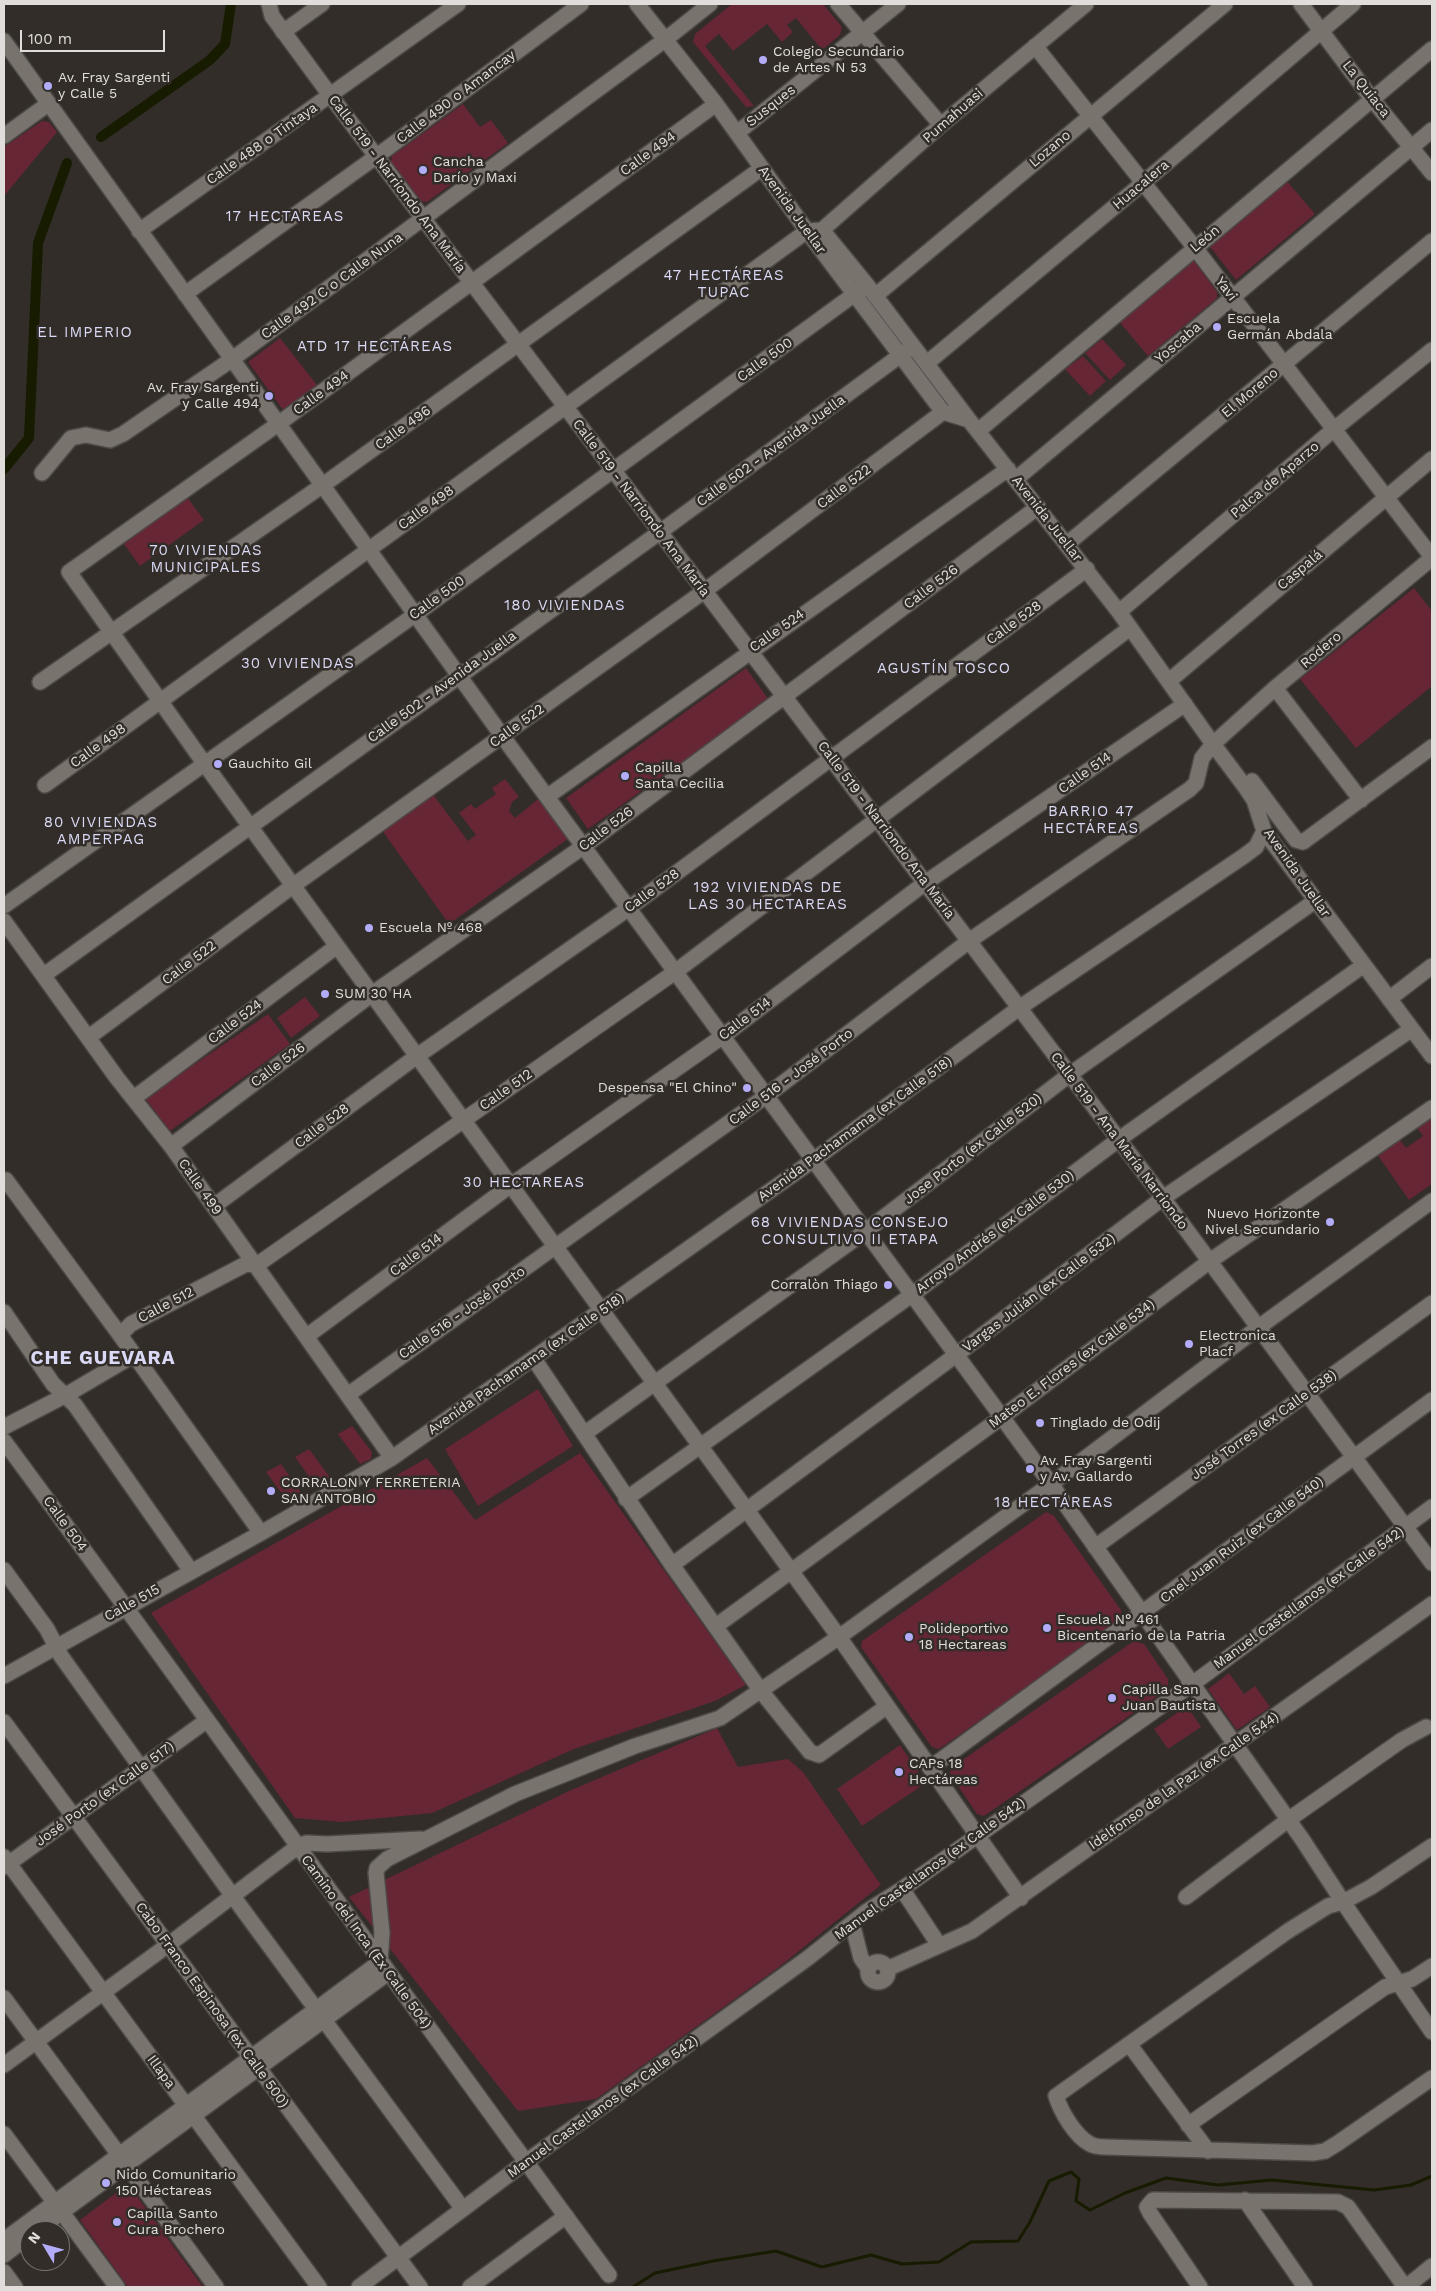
<!DOCTYPE html>
<html>
<head>
<meta charset="utf-8">
<style>
  body { margin:0 }
  #map { position:relative; width:1436px; height:2291px; overflow:hidden; background:#322d28; font-family:"Work Sans",sans-serif }
  canvas { display:block }
  .frame { position:absolute; inset:0; border:5px solid #e0ddda; pointer-events:none }
  .north { position:absolute; left:20px; top:2221px; width:50px; height:50px; box-sizing:border-box; background:#322d28; border:1px solid #78736f; border-radius:50%; rotate:307deg; font-size:14px; font-weight:700; line-height:20px; text-align:center; color:#e0ddda }
  .north::after { content:''; display:block; margin:auto; width:18px; height:22px; background:#b3acf9; clip-path:polygon(50% 0,100% 100%,50% 72%,0 100%) }
  .scale { position:absolute; left:20px; top:30px; width:145px; height:22px; box-sizing:border-box; border:2px solid #e0ddda; border-top:0; padding-left:6px; font-size:15px; line-height:18px; white-space:nowrap; color:#e0ddda; -webkit-text-stroke:4px #322d28; paint-order:stroke }
</style>
</head>
<body>
<div id="map">
<canvas width="1436" height="2291"></canvas>
<div class="frame"></div>
<div class="north">N</div>
<div class="scale">100 m</div>
</div>
<script>
const ctx = document.querySelector('canvas').getContext('2d');
ctx.lineJoin = 'round';
function paint(path, color) {
  ctx.fillStyle = color;
  ctx.fill(path, 'evenodd');
}
function trace(path, color, width, dash) {
  ctx.strokeStyle = color;
  ctx.lineWidth = width;
  ctx.lineCap = dash ? 'butt' : 'round';
  ctx.setLineDash(dash || []);
  ctx.stroke(path);
}
function drawText(font, color, halo, rows, align = 'center') {
  ctx.font = font + ' "Work Sans",sans-serif';
  ctx.lineWidth = 5;
  ctx.setLineDash([]);
  ctx.textBaseline = 'middle';
  ctx.strokeStyle = halo;
  ctx.fillStyle = color;
  for (const [text, x, y, turn = 0] of rows) {
    ctx.save();
    ctx.translate(x, y);
    ctx.rotate((+turn || 0) * Math.PI / 180);
    ctx.textAlign = isNaN(turn) ? turn : align;
    if (halo) ctx.strokeText(text, 0, 0);
    ctx.fillText(text, 0, 0);
    ctx.restore();
  }
}
paint(new Path2D(`
  M732 4H823L842 27 840 35 822 50 796 18 787 25 793 32 782 42 767 24 733 51 719 34 705 46 754 106 746 107 693 42 695 34Z
  M463 104 480 127 491 120 508 143 427 202 421 201 391 162 392 156Z
  M42 121 49 122 57 132 4 196V147Z
  M1285 179 1315 214 1236 280 1208 244Z
  M1187 260H1193L1217 292V298L1148 356 1117 319Z
  M280 338 317 385 283 410 248 362Z
  M1102 339 1126 365 1110 380 1085 353Z
  M1083 356 1106 381 1090 396 1065 369Z
  M187 497 204 520 140 566 123 543Z
  M1414 588 1432 611V686L1356 748 1300 679Z
  M746 668 769 700 588 829 566 798Z
  M505 779 519 797 512 802 509 811 515 818 542 796 569 838 449 924 381 829 431 792 468 841 476 835 459 813 471 804 475 809 496 794 492 788Z
  M305 997 320 1016 291 1038 277 1018Z
  M268 1014 290 1044 170 1131 145 1098Z
  M1432 1114V1184L1409 1200 1377 1154 1399 1139 1406 1148 1423 1136 1416 1126Z
  M538 1389 573 1446 478 1506 445 1449Z
  M352 1426 372 1452 371 1459 360 1464 338 1434Z
  M309 1449 332 1480 317 1488 295 1457Z
  M580 1453 746 1685 715 1701 574 1749 432 1813 342 1822 295 1818 151 1613 427 1458 475 1520Z
  M281 1464 303 1495 289 1503 266 1472Z
  M1046 1512 1054 1516 1121 1610 1122 1620 939 1749 932 1747 861 1647 862 1641Z
  M1134 1641 1144 1644 1168 1679V1689L984 1816 977 1814 950 1774 951 1768Z
  M1229 1673 1244 1694 1255 1686 1270 1707 1237 1730 1208 1689Z
  M1187 1706 1201 1727 1168 1749 1154 1729Z
  M717 1728 738 1767 788 1759 803 1772 881 1885 779 1967 596 2099 518 2111 349 1897 569 1791Z
  M900 1745 926 1783 862 1826 837 1789Z
  M128 2184 203 2287H128L80 2220Z`), '#662634');
trace(new Path2D(`
  M633 2287 655 2273 713 2261 776 2251 822 2267 871 2255 902 2264 939 2262 971 2242 1018 2241 1030 2222 1049 2181 1071 2172 1079 2179 1076 2201 1090 2210 1125 2193 1166 2178 1218 2185 1272 2180 1374 2190 1411 2185 1432 2176`), '#171b00', 3);
trace(new Path2D(`
  M101 137 210 60 225 44 231 4
  M4 469 29 438 38 243 67 163`), '#171b00', 10);
const minor = new Path2D(`
  M269 4 272 16 330 95 1163 1198 1432 1563
  M637 4 716 104 807 231 943 412 969 420 1119 612 1213 744 1246 788 1254 800 1264 831 1432 1056
  M838 4 941 125
  M1301 4 1372 99 1432 173
  M283 32 322 4
  M4 41 503 737 1051 1484 1302 1839 1343 1902 1432 2032
  M1035 46 1195 248 1432 557
  M716 104 278 424 69 572 204 763 839 1637 1021 1898
  M737 133 898 4
  M4 136 48 104
  M822 230 941 125 1086 4
  M822 230 867 285 969 420
  M139 231 458 4
  M185 294 377 156 581 4
  M875 296 1225 4
  M927 363 1143 183 1353 4
  M978 431 1432 49
  M42 473 71 438 86 435 110 440 123 434 231 360 666 39 710 4
  M1016 479 1432 130
  M1067 544 1432 241
  M1119 612 1333 430 1432 350
  M1169 681 1432 459
  M40 682 323 485 762 168
  M1275 688 1361 800
  M1252 781 1296 840 1303 842 1432 747
  M45 785 807 231 822 230
  M548 796 1008 469
  M4 906 416 614 867 285
  M4 921 117 1078 171 1146 392 1458
  M44 975 660 532 913 346
  M1389 999 1432 966
  M89 1037 294 885 703 592 943 412
  M134 1098 337 946
  M171 1146 372 994 584 846 1038 507
  M6 1180 120 1335 261 1533
  M214 1206 417 1056 629 908 1087 569
  M4 1312 53 1384 75 1405 191 1571
  M120 1335 131 1324 246 1264 255 1265 261 1262 675 972 1130 628
  M307 1336 511 1185 723 1036 925 883 1185 704
  M534 1359 672 1565 761 1691 810 1752 819 1755 886 1707
  M349 1394 766 1096 969 941 1190 789 1196 783 1202 758 1213 744 1275 688 1432 558
  M4 1427 66 1395 134 1355
  M584 1434 866 1231 1069 1075 1315 901
  M4 1441C208 1717 405 1999 609 2275
  M626 1499 913 1294 1118 1140 1364 965
  M1095 1547 1432 1303
  M672 1565 956 1355 1163 1198 1412 1029
  M4 1570 47 1629 61 1656 232 1895 463 2209
  M716 1626 1002 1417 1210 1261 1432 1108
  M4 1676 261 1533 392 1458 815 1159 1019 1008 1244 856 1256 847 1264 831
  M4 1722 420 2287
  M930 1768 1432 1400
  M1432 1846 1371 1887 1343 1902 1328 1906 1288 1931 1056 2096C1061 2112 1075 2136 1090 2144 1094 2146 1100 2147 1105 2147L1313 2153 1325 2151 1338 2143 1432 2078
  M4 1857 319 2287
  M4 1867 206 1721
  M902 1889 939 1945
  M1186 1897 1288 1820 1402 1740 1426 1727
  M852 1923 861 1958 868 1968
  M868 1972a10 10 0 1 1 20 0a10 10 0 1 1-20 0Z
  M887 1969 972 1931 1432 1604
  M4 1998 216 2287
  M1129 2044 1208 2151
  M4 2065 168 1945 297 1847 306 1843 327 1844 421 1839
  M1188 2125 1385 1987 1412 1979 1432 1966
  M4 2134 117 2287
  M1245 2200 1305 2287
  M36 2231 388 1973
  M4 2240 380 1962 382 1933 376 1873 377 1868 387 1859 515 1794 635 1746 720 1718 839 1637 1051 1484 1259 1327 1432 1201
  M4 2255 30 2235
  M4 2272 15 2287
  M359 2287 527 2161 808 1958 867 1911 902 1889 1191 1685 1432 1507
  M470 2287 566 2216
  M1200 2287 1150 2213 1147 2207 1153 2200 1338 2202 1348 2207 1405 2287
  M1406 2287 1432 2266`);
trace(minor, '#4d4945', 18);
trace(minor, '#79736e', 15);
for (const [x, y, r, color] of [
  [763,60,5,"#b3acf9"],
  [48,86,5,"#b3acf9"],
  [423,170,5,"#b3acf9"],
  [1217,327,5,"#b3acf9"],
  [269,396,5,"#b3acf9"],
  [218,764,5,"#b3acf9"],
  [625,776,5,"#b3acf9"],
  [369,928,5,"#b3acf9"],
  [325,994,5,"#b3acf9"],
  [747,1088,5,"#b3acf9"],
  [1330,1222,5,"#b3acf9"],
  [888,1285,5,"#b3acf9"],
  [1189,1344,5,"#b3acf9"],
  [1040,1423,5,"#b3acf9"],
  [1030,1469,5,"#b3acf9"],
  [271,1491,5,"#b3acf9"],
  [1047,1628,5,"#b3acf9"],
  [909,1637,5,"#b3acf9"],
  [1112,1698,5,"#b3acf9"],
  [899,1772,5,"#b3acf9"],
  [106,2183,5,"#b3acf9"],
  [117,2222,5,"#b3acf9"]
]) {
  const dot = new Path2D();
  dot.arc(x, y, r, 0, 2 * Math.PI);
  ctx.fillStyle = color;
  ctx.fill(dot);
  trace(dot, '#322d28', 2);
}
drawText('14px', '#e0ddda', '#322d28', [
  ["Colegio Secundario",773,52],
  ["de Artes N 53",773,68],
  ["Av. Fray Sargenti",58,78],
  ["y Calle 5",58,94],
  ["Cancha",433,162],
  ["Darío y Maxi",433,178],
  ["Escuela",1227,319],
  ["Germán Abdala",1227,335],
  ["Av. Fray Sargenti",259,388,"right"],
  ["y Calle 494",259,404,"right"],
  ["Gauchito Gil",228,764],
  ["Capilla",635,768],
  ["Santa Cecilia",635,784],
  ["Escuela Nº 468",379,928],
  ["SUM 30 HA",335,994],
  ["Despensa \"El Chino\"",737,1088,"right"],
  ["Nuevo Horizonte",1320,1214,"right"],
  ["Nivel Secundario",1320,1230,"right"],
  ["Corralòn Thiago",878,1285,"right"],
  ["Electronica",1199,1336],
  ["Placf",1199,1352],
  ["Tinglado de Odij",1050,1423],
  ["Av. Fray Sargenti",1040,1461],
  ["y Av. Gallardo",1040,1477],
  ["CORRALON Y FERRETERIA",281,1483],
  ["SAN ANTOBIO",281,1499],
  ["Escuela N° 461",1057,1620],
  ["Bicentenario de la Patria",1057,1636],
  ["Polideportivo",919,1629],
  ["18 Hectareas",919,1645],
  ["Capilla San",1122,1690],
  ["Juan Bautista",1122,1706],
  ["CAPs 18",909,1764],
  ["Hectáreas",909,1780],
  ["Nido Comunitario",116,2175],
  ["150 Héctareas",116,2191],
  ["Capilla Santo",127,2214],
  ["Cura Brochero",127,2230]
], 'left');
drawText('14px', '#e0ddda', '#322d28', [
  ["La Quiaca",1366,89,52],
  ["Calle 490 o Amancay",456,97,-37],
  ["Susques",771,106,-38],
  ["Pumahuasi",953,116,-41],
  ["Calle 488 o Tintaya",262,144,-35],
  ["Lozano",1050,149,-40],
  ["Calle 494",648,154,-36],
  ["Calle 519 - Narriondo Ana María",397,184,53],
  ["Huacalera",1141,185,-40],
  ["Avenida Juellar",792,210,54],
  ["León",1205,239,-40],
  ["Calle 492 C o Calle Nuna",332,286,-36],
  ["Yavi",1226,289,53],
  ["Yoscaba",1178,343,-40],
  ["Calle 500",765,360,-36],
  ["Calle 494",321,393,-36],
  ["El Moreno",1250,393,-40],
  ["Calle 496",403,428,-36],
  ["Calle 502 - Avenida Juella",771,451,-36],
  ["Palca de Aparzo",1275,480,-40],
  ["Calle 522",844,487,-37],
  ["Calle 498",426,508,-36],
  ["Calle 519 - Narriondo Ana María",641,508,53],
  ["Avenida Juellar",1047,519,52],
  ["Caspalá",1300,570,-40],
  ["Calle 526",931,587,-37],
  ["Calle 500",437,598,-36],
  ["Calle 528",1014,623,-36],
  ["Calle 524",777,631,-35],
  ["Rodero",1321,650,-40],
  ["Calle 502 - Avenida Juella",442,687,-36],
  ["Calle 522",517,726,-36],
  ["Calle 498",98,746,-36],
  ["Calle 514",1085,773,-35],
  ["Calle 526",606,829,-37],
  ["Calle 519 - Narriondo Ana María",886,830,53],
  ["Avenida Juellar",1297,873,55],
  ["Calle 528",652,891,-36],
  ["Calle 522",189,963,-37],
  ["Calle 514",745,1019,-37],
  ["Calle 524",235,1022,-37],
  ["Calle 526",278,1065,-37],
  ["Calle 516 - José Porto",791,1077,-37],
  ["Calle 512",506,1090,-35],
  ["Calle 528",322,1126,-37],
  ["Avenida Pachamama (ex Calle 518)",855,1129,-36],
  ["Calle 519 - Ana María Narriondo",1119,1141,53],
  ["Jose Porto (ex Calle 520)",973,1149,-38],
  ["Calle 499",200,1187,55],
  ["Arroyo Andrés (ex Calle 530)",995,1232,-37],
  ["Calle 514",416,1255,-37],
  ["Vargas Julián (ex Calle 532)",1039,1293,-37],
  ["Calle 512",166,1305,-28],
  ["Calle 516 - José Porto",462,1313,-35],
  ["Avenida Pachamama (ex Calle 518)",526,1364,-35],
  ["Mateo E. Flores (ex Calle 534)",1072,1364,-37],
  ["José Torres (ex Calle 538)",1264,1425,-36],
  ["Calle 504",65,1524,54],
  ["Cnel Juan Ruiz (ex Calle 540)",1242,1540,-37],
  ["Manuel Castellanos (ex Calle 542)",1309,1598,-36],
  ["Calle 515",132,1603,-29],
  ["Idelfonso de la Paz (ex Calle 544)",1184,1781,-35],
  ["José Porto (ex Calle 517)",105,1794,-36],
  ["Manuel Castellanos (ex Calle 542)",930,1869,-36],
  ["Camino del Inca (Ex Calle 504)",366,1942,54],
  ["Cabo Franco Espinosa (ex Calle 500)",212,2005,54],
  ["Illapa",161,2072,54],
  ["Manuel Castellanos (ex Calle 542)",603,2107,-36]
]);
ctx.letterSpacing = '1px';
drawText('15px', '#dad9f6', '#322d28', [
  ["17 HECTAREAS",285,217],
  ["47 HECTÁREAS",724,276],
  ["TUPAC",724,293],
  ["EL IMPERIO",85,333],
  ["ATD 17 HECTÁREAS",375,347],
  ["70 VIVIENDAS",206,551],
  ["MUNICIPALES",206,568],
  ["180 VIVIENDAS",565,606],
  ["30 VIVIENDAS",298,664],
  ["AGUSTÍN TOSCO",944,669],
  ["BARRIO 47",1091,812],
  ["HECTÁREAS",1091,829],
  ["80 VIVIENDAS",101,823],
  ["AMPERPAG",101,840],
  ["192 VIVIENDAS DE",768,888],
  ["LAS 30 HECTAREAS",768,905],
  ["30 HECTAREAS",524,1183],
  ["68 VIVIENDAS CONSEJO",850,1223],
  ["CONSULTIVO II ETAPA",850,1240],
  ["18 HECTÁREAS",1054,1503]
]);
ctx.letterSpacing = '0px';
ctx.letterSpacing = '1px';
drawText('bold 19px', '#dad9f6', '#322d28', [
  ["CHE GUEVARA",103,1358]
]);
ctx.letterSpacing = '0px';
</script>
</body>
</html>
